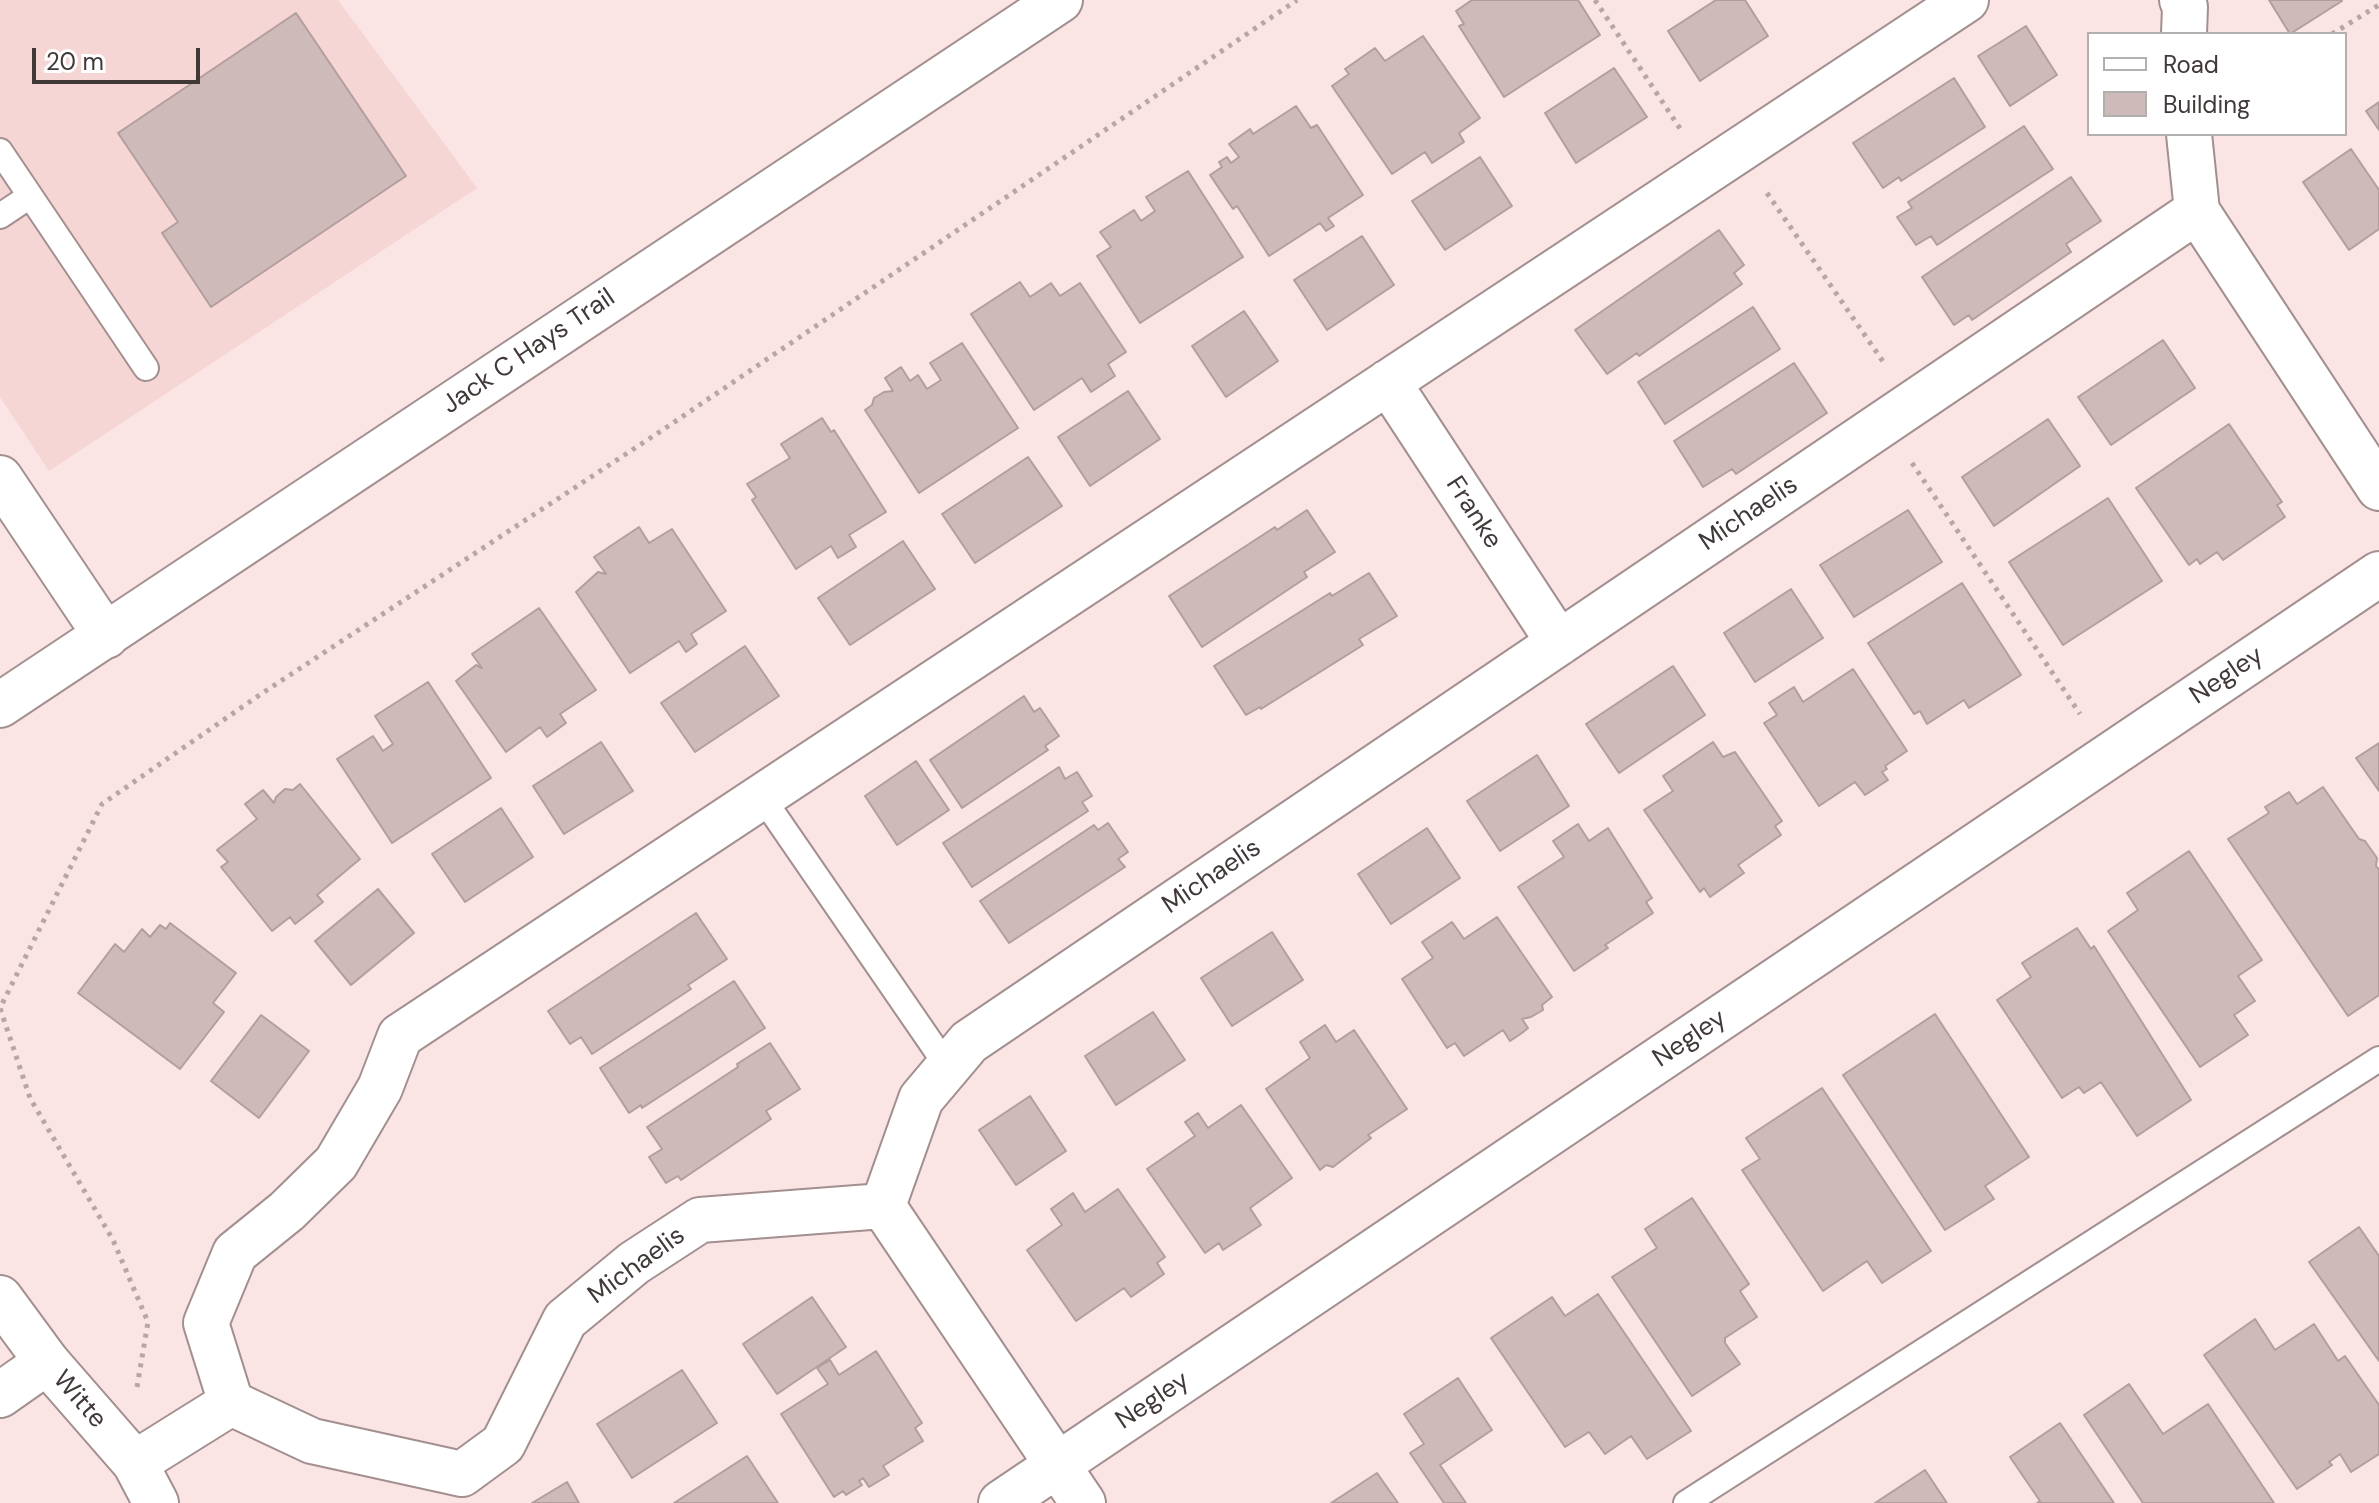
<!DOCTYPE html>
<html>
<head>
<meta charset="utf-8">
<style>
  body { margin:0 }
  #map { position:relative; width:2379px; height:1503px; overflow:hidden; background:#fbe4e4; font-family:"DM Sans",sans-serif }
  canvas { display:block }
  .legend { position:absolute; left:2087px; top:32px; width:260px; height:104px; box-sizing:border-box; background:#fff; border:2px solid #b3afaf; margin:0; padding:10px 14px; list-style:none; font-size:24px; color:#413838 }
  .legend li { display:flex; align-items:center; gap:16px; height:40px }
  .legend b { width:40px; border:2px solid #b3afaf }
  .scale { position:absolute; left:32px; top:48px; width:168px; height:36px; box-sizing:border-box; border:4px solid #413838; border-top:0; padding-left:10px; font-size:24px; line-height:28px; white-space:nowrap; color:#413838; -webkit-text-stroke:6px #fff; paint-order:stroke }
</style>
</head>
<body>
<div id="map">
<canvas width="2379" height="1503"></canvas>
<ul class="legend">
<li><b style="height:10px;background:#fff"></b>Road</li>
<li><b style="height:22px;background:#cfbaba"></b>Building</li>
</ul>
<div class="scale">20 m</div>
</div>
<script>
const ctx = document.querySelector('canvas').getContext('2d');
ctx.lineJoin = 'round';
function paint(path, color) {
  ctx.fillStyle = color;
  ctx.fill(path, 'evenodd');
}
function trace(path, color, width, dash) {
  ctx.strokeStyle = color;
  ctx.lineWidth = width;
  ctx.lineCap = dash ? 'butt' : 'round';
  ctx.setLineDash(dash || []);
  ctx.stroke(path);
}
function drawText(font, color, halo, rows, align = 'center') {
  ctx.font = font + ' "DM Sans",sans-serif';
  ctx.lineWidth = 6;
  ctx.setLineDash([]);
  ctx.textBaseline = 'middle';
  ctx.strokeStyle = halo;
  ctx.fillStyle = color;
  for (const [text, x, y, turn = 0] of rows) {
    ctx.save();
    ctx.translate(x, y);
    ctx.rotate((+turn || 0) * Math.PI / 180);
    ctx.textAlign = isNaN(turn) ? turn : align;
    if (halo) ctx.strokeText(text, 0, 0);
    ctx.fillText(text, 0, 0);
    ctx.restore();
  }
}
paint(new Path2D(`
  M0 0H338L477 188 49 471 0 397Z`), '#f5d6d5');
const building = new Path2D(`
  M1472 0H1578L1600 35 1504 97 1459 26 1464 24 1456 11Z
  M1716 0H1745L1768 36 1700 81 1668 31Z
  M2269 0H2341L2342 1 2290 34Z
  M296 13 406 176 211 307 162 233 178 222 118 133Z
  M2026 26 2057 75 2010 106 1978 56Z
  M1423 36 1480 118 1459 133 1464 142 1432 163 1425 152 1392 174 1332 86 1349 74 1345 69 1375 48 1385 61Z
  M1614 68 1647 117 1576 163 1545 113Z
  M1954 78 1985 127 1901 181 1899 177 1883 188 1853 143Z
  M2379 102V130L2366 111Z
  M1296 106 1311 128 1317 125 1363 195 1328 218 1334 226 1326 231 1320 223 1269 256 1237 206 1233 209 1210 175 1222 167 1219 162 1227 157 1231 163 1239 157 1229 144 1250 129 1253 134Z
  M2024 126 2053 169 1937 245 1931 236 1916 245 1897 217 1912 208 1908 202Z
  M2351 149 2379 190V229L2349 250 2303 182Z
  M1480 157 1512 206 1445 250 1412 201Z
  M1188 171 1243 257 1140 323 1097 256 1111 247 1100 232 1134 210 1141 221 1155 211 1146 197Z
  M2071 177 2101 221 2066 244 2071 252 1972 320 1969 315 1954 325 1922 277Z
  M1719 230 1744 265 1734 273 1742 284 1639 356 1637 353 1607 374 1575 330Z
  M1362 236 1394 285 1327 330 1294 280Z
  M1020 282 1030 297 1051 283 1060 296 1080 283 1126 352 1108 364 1115 376 1091 392 1082 378 1034 410 971 314Z
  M1753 307 1780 349 1665 424 1638 382Z
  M1244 311 1278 361 1226 397 1192 346Z
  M2163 340 2195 388 2111 445 2078 397Z
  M962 343 1018 428 919 493 865 410 872 405 874 398 884 392 893 391 885 378 901 367 910 381 918 375 927 389 941 380 930 363Z
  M1794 363 1827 413 1736 474 1732 469 1703 487 1674 441Z
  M1128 391 1160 439 1090 486 1058 437Z
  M822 418 831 432 834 430 886 512 849 535 856 547 838 558 831 546 796 569 752 500 756 497 747 484 790 458 781 444Z
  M2048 419 2080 466 1994 526 1962 477Z
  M2229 424 2282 502 2277 505 2285 517 2223 560 2217 552 2200 564 2197 559 2189 565 2136 488Z
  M1028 457 1062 506 975 563 942 514Z
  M2108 498 2162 581 2063 645 2009 562Z
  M1307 510 1335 552 1304 572 1307 577 1202 647 1169 596 1275 527 1277 530Z
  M1908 510 1942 562 1854 617 1820 565Z
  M639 527 649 543 672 529 726 611 691 634 697 644 686 652 679 641 630 673 576 592 598 572 606 574 594 557Z
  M903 541 935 589 850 645 818 598Z
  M1369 573 1397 616 1359 639 1363 645 1261 709 1260 707 1246 715 1214 666 1330 593 1332 596Z
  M1962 583 2021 675 1969 708 1964 700 1927 724 1920 711 1914 714 1868 643Z
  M1791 589 1823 638 1755 682 1724 633Z
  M539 608 596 690 560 714 566 723 547 737 540 727 506 752 456 681 476 665 482 668 472 654Z
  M745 646 779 696 695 752 661 703Z
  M1673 666 1705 715 1619 773 1586 724Z
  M1853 669 1907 751 1885 766 1887 769 1882 772 1888 780 1865 795 1855 782 1819 806 1764 723 1777 715 1769 703 1794 687 1803 702Z
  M428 682 491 778 392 843 337 759 373 736 383 751 393 744 375 716Z
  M1024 696 1034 712 1040 708 1059 736 1045 746 1048 750 962 808 930 760Z
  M601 742 633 791 564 834 533 786Z
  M1713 742 1723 757 1735 752 1782 821 1775 826 1781 835 1738 865 1744 873 1710 897 1704 888 1700 892 1644 810 1673 791 1663 776Z
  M2379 743V791L2356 758Z
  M1537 755 1569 806 1500 851 1467 801Z
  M916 761 949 810 897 845 865 796Z
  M1059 767 1065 779 1077 772 1092 796 1082 802 1088 811 972 887 943 843Z
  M300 784 360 859 317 895 323 902 295 924 290 917 272 931 221 867 228 862 217 850 257 819 245 804 263 790 274 803 276 797 285 789 293 790Z
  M2323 787 2359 839 2365 841 2377 858 2376 866 2379 870V995L2348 1016 2228 839 2269 813 2265 807 2289 792 2297 804Z
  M501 808 533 857 465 902 432 854Z
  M1108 823 1128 852 1118 859 1125 867 1009 943 980 901 1094 825 1098 830Z
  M1578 824 1589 841 1608 828 1652 898 1646 902 1653 913 1605 945 1608 948 1574 971 1518 887 1564 857 1553 841Z
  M1427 828 1460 878 1391 924 1358 874Z
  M2189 851 2262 960 2238 976 2255 1001 2234 1015 2248 1035 2200 1067 2108 931 2138 910 2127 893Z
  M378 889 414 933 351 985 315 941Z
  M696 913 727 959 688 985 691 989 592 1054 581 1037 570 1044 548 1011Z
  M1497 917 1552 997 1542 1005 1543 1010 1531 1017 1522 1019 1528 1028 1522 1033 1510 1041 1503 1030 1464 1056 1455 1043 1447 1048 1402 979 1433 958 1422 942 1452 922 1464 939Z
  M170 923 236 973 213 1003 224 1012 180 1069 78 993 115 944 124 952 142 929 150 937 160 925 166 929Z
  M2077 928 2091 949 2094 946 2191 1100 2137 1136 2101 1082 2084 1093 2079 1087 2062 1098 1997 1000 2031 977 2022 963Z
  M1272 932 1303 980 1232 1026 1201 978Z
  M734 981 765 1028 642 1108 641 1105 629 1113 600 1068Z
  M1153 1012 1185 1060 1116 1105 1085 1056Z
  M1935 1014 2029 1157 1985 1186 1994 1199 1945 1230 1843 1075Z
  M261 1015 309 1051 259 1118 211 1081Z
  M1325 1025 1336 1042 1354 1030 1407 1109 1368 1135 1371 1138 1333 1167 1326 1165 1320 1170 1266 1089 1310 1058 1300 1042Z
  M770 1043 800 1089 766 1111 771 1119 681 1180 678 1176 666 1183 649 1157 662 1149 647 1127 738 1067 737 1064Z
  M1822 1088 1931 1251 1882 1283 1867 1261 1823 1291 1742 1170 1760 1159 1746 1138Z
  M1030 1096 1066 1151 1016 1185 979 1130Z
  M1241 1105 1292 1178 1250 1208 1261 1225 1223 1250 1219 1243 1205 1253 1147 1169 1195 1136 1185 1122 1198 1113 1208 1128Z
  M1118 1189 1165 1257 1157 1263 1164 1274 1131 1297 1124 1288 1076 1321 1027 1250 1062 1225 1051 1209 1073 1193 1085 1212Z
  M1692 1198 1749 1284 1740 1291 1757 1317 1725 1338V1343L1740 1364 1692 1396 1612 1277 1657 1248 1645 1229Z
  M2359 1227 2379 1256V1361L2309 1262Z
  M1598 1294 1691 1431 1647 1459 1631 1436 1605 1454 1589 1432 1565 1447 1491 1338 1552 1297 1565 1316Z
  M812 1297 846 1347 777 1394 743 1344Z
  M2255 1319 2275 1350 2314 1324 2338 1361 2345 1356 2379 1405V1454L2351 1472 2340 1454 2329 1462 2332 1465 2297 1489 2204 1355Z
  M876 1351 922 1423 915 1428 923 1441 883 1466 889 1475 869 1487 863 1478 859 1481 862 1485 846 1495 843 1491 834 1497 781 1414 828 1384 817 1368 830 1360 839 1375Z
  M682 1370 717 1423 632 1478 597 1424Z
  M1458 1378 1492 1430 1440 1465 1466 1503H1444L1410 1453 1424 1444 1404 1414Z
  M2129 1384 2163 1434 2208 1404 2274 1503H2143L2084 1415Z
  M2060 1423 2114 1503H2037L2040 1501 2010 1457Z
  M747 1456 778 1503H674Z
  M1925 1470 1947 1503H1875Z
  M1377 1473 1398 1503H1331Z
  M567 1482 579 1503H532Z`);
paint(building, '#cfbaba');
trace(building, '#b39e9e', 2);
const lane = new Path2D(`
  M0 151 146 368
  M0 216 30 196
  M762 797 947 1066
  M1686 1503 2379 1059`);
const street = new Path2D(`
  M2182 0 2185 7 2184 34
  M2197 211 2379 488
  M1388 382 1559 643
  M0 478 106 636
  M883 1206 700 1220 634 1263 565 1320 503 1444 462 1474 312 1441 231 1403 206 1323 235 1253 287 1211 336 1163 380 1088 400 1036 1966 0
  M883 1206 921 1099 969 1042 2197 211 2189 134
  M883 1206 1083 1503
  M0 1395 47 1362
  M135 1463 231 1403
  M1001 1503 2379 574`);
const secondary = new Path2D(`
  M0 705 1060 0
  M0 1298 47 1362 135 1463 156 1503`);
trace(lane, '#a38f8f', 28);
trace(street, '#a38f8f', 48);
trace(secondary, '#a38f8f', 48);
trace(new Path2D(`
  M1595 0 1681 130
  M2332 34 2379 5
  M1767 193 1884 363
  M1912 463 2080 714
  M137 1387 148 1322 113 1240 30 1098 0 1008 102 804 261 694 664 429 1297 0`), '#b7a6a6', 5, [4, 6]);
trace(lane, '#fff', 24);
trace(street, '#fff', 44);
trace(secondary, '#fff', 44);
drawText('26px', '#413838', '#fff', [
  ["Jack C Hays Trail",529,352,-34],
  ["Franke",1473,513,57],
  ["Michaelis",1749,514,-34],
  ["Negley",2227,676,-34],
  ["Michaelis",1212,877,-34],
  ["Negley",1690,1039,-34],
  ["Michaelis",637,1266,-36],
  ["Witte",79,1400,49],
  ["Negley",1153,1401,-34]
]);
</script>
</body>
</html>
